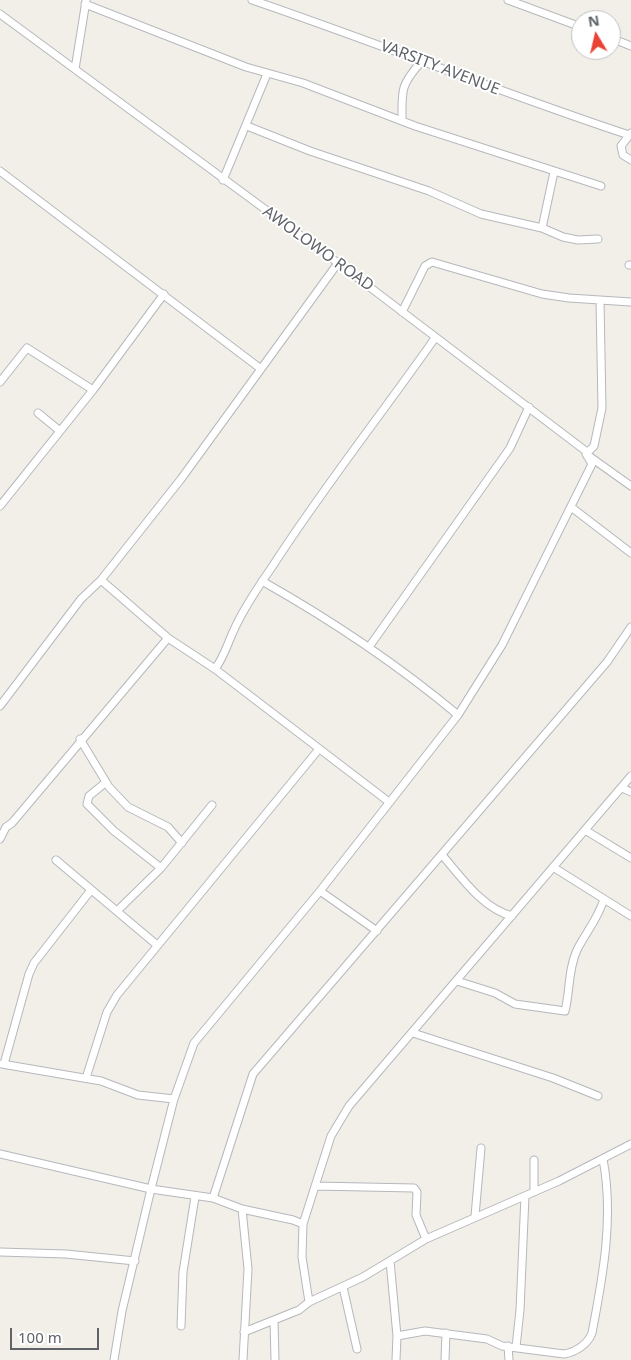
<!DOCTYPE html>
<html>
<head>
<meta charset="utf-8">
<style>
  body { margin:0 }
  #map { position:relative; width:631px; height:1360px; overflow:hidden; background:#f1efe8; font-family:"Noto Sans",sans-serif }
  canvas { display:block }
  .north { position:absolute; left:571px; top:10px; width:50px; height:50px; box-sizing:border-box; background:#fff; border:1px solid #bfc1c3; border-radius:50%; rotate:351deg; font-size:14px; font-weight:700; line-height:20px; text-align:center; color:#5f6368 }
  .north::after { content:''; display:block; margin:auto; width:18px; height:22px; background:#ea4335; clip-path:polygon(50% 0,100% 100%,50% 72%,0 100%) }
  .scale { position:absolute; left:10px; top:1328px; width:89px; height:22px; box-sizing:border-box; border:2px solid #5f6368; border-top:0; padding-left:6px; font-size:15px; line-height:18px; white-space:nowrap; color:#5f6368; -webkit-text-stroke:4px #fff; paint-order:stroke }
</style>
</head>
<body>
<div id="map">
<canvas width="631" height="1360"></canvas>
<div class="north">N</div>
<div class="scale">100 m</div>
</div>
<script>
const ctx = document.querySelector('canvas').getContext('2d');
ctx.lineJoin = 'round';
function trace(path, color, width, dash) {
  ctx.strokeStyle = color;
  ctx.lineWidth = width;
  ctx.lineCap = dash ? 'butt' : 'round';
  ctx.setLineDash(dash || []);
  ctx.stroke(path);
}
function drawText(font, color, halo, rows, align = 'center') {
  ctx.font = font + ' "Noto Sans",sans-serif';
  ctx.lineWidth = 4;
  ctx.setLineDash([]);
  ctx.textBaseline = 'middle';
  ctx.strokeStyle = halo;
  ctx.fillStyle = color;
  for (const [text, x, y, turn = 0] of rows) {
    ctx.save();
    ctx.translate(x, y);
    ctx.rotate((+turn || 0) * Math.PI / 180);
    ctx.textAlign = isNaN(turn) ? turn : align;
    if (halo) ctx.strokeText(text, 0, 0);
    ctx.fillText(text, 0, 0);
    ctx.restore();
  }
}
const minor = new Path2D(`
  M252 0C378 43 502 93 629 135
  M508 0 581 27
  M85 4 246 67 303 83 415 126 601 186
  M0 14 338 263 587 452 586 454 631 486
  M611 38 631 46
  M75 69 86 1
  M402 120C402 90 400 86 421 62
  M247 126 310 151 429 191 481 214 542 228 563 237 578 240 598 239
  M631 133 621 146 623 155 631 160
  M0 171 261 369
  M223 180 267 74
  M542 228 554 172
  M629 265H631
  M402 312 425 266 432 262 542 294 569 298 631 302
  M0 382 27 348 93 390
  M38 413 60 431
  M0 506 93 390 164 294
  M571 507 631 553
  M101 580 168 638 215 669 389 802
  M262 581C331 620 397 664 458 715
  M369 647 510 448 529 407
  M215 669C224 657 227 645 233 632 243 609 258 587 272 567 323 488 381 415 435 338
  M0 706 81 599 101 580 181 479 338 263
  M80 739 109 787 128 807 168 827 182 843
  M105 783 89 796 87 804 114 831 161 868
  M622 788 631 792
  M585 830 631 858
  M0 839 6 827 12 823 168 638
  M443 856C461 877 483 909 512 916
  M56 860 157 945
  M553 867 631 916
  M320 891 377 931
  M117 911 161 868 212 805
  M457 981 495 993 515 1004 565 1011C570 992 568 969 577 950 586 932 598 919 604 899
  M413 1033 553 1078 598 1096
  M2 1064 101 1081 138 1095 174 1099
  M4 1064 29 974 34 963 91 890
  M86 1078 107 1012 117 995 319 749
  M0 1154 151 1189 213 1198 242 1209 293 1220 303 1224
  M534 1160V1192
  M315 1186 414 1188 417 1192 416 1215 426 1239
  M213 1198 253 1074 607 662 631 627
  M242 1209 248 1269 243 1360
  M475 1216 481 1148
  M0 1252 66 1254 135 1261
  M390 1261 397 1336 396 1360
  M343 1287 357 1349
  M309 1302 302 1257 303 1224 331 1136 349 1106 631 776
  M274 1321 275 1360
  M181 1326 183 1272 195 1197
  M244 1332 299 1310 309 1302 363 1277 426 1239 559 1181 631 1144
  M397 1336 425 1331 487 1339 502 1346 564 1354C576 1352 588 1344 592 1333 603 1276 614 1217 603 1159
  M508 1346 509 1360
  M516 1347 520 1310 525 1196
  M114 1360 122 1311 151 1189 174 1099 194 1043 320 891 458 715 502 645 592 464 586 454 594 446 602 408 600 301
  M445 1360 446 1333`);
trace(minor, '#b5b8bc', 9);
trace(minor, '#fff', 7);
drawText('16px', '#5f6368', '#fff', [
  ["VARSITY AVENUE",440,68,21],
  ["AWOLOWO ROAD",318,249,36]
]);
</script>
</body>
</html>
